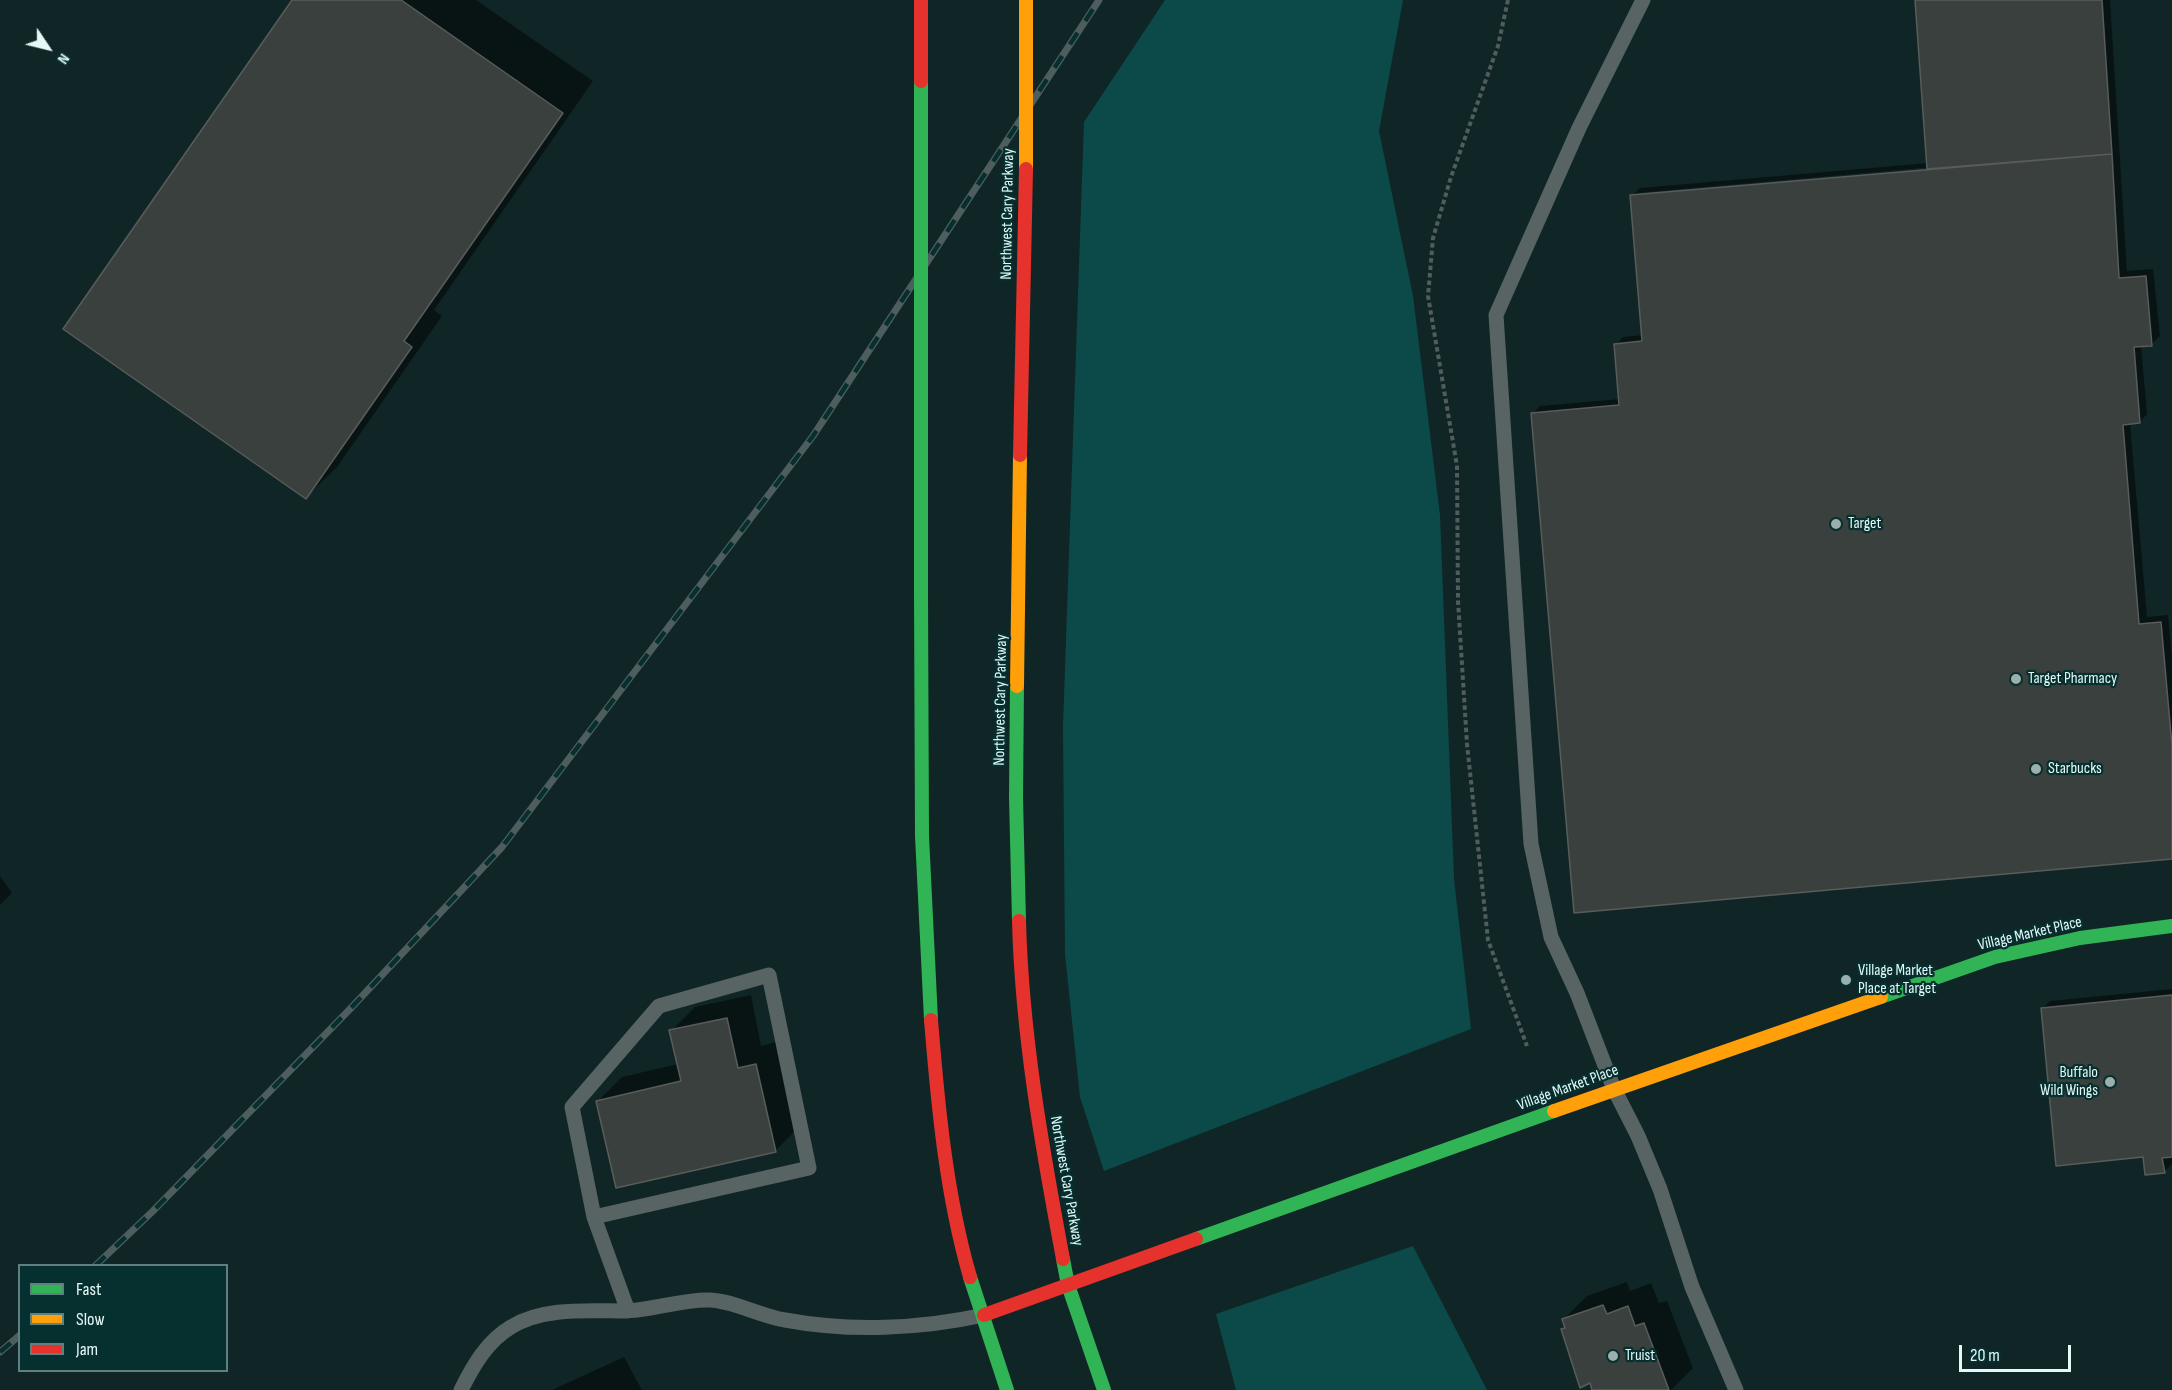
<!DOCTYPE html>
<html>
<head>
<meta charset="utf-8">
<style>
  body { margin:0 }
  #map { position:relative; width:2172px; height:1390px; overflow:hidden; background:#102626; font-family:"Sofia Sans Condensed",sans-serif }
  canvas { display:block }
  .legend { position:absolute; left:18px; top:1264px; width:210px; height:108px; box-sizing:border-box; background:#06302f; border:2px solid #5f807f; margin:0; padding:8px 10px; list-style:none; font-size:18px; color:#e4f9f7 }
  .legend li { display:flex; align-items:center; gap:12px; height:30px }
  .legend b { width:30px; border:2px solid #5f807f }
  .north { position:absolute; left:18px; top:18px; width:60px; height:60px; -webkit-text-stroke:4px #06302f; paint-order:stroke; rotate:125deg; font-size:16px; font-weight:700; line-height:24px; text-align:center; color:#e4f9f7 }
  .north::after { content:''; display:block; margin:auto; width:21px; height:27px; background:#e4f9f7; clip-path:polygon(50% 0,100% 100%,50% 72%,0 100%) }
  .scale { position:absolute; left:1959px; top:1345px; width:112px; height:27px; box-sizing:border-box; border:3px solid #e4f9f7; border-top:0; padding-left:8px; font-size:18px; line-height:21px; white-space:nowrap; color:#e4f9f7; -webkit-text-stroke:4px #06302f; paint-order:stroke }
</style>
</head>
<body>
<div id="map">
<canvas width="2172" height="1390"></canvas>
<ul class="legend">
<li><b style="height:8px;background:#30b455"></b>Fast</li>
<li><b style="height:8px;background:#ff9f0a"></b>Slow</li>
<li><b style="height:8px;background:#e5322d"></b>Jam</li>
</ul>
<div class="north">N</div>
<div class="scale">20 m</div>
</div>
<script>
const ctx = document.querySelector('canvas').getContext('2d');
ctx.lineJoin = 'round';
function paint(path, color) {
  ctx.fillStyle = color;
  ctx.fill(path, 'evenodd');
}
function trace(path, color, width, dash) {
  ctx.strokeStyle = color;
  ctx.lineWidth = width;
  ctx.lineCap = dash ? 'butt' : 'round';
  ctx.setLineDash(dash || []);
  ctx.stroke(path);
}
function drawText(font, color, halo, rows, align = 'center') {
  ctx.font = font + ' "Sofia Sans Condensed",sans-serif';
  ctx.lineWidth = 4.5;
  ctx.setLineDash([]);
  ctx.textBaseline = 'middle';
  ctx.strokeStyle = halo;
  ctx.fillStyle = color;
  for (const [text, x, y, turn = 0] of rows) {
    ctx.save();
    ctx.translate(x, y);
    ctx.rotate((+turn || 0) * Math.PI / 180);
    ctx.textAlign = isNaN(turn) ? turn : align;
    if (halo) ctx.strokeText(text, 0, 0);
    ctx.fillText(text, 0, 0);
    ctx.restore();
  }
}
paint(new Path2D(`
  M1165 0H1403L1379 131 1413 296 1440 515 1454 879 1471 1029 1104 1171 1080 1097 1065 954 1063 726 1084 122Z
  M1413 1246 1487 1390H1236L1216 1314Z`), '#0c4a49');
paint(new Path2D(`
  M294 0H476L593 81 434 310 442 316 337 467 306 497Z
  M1916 0H2110L2127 271 2153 269 2160 336 2152 344 2141 345 2147 414 2140 422 2130 423 2147 617 2168 615 2172 656V857L1532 414 1540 406 1620 399 1616 345 1623 337 1643 335 1632 196 1640 188 1928 163ZM1934 167V170L1638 196V193Z
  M0 876 12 893 0 905Z
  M2172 989V1164L2164 1172 2145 1155 2042 1009 2050 1001Z
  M751 995 761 1046 780 1041 799 1127 775 1151 598 1101 622 1077 678 1064 671 1031 695 1007Z
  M1627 1282 1630 1291 1651 1283 1659 1303 1667 1301 1693 1368 1671 1390H1593L1562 1330 1566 1326 1563 1320 1587 1296Z
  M624 1357 642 1390H552Z`), '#0007');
const building = new Path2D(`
  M292 0H401L563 113 404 341 412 347 306 499 63 329Z
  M1915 0H2102L2112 154 1927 169Z
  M2112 154 2119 278 2146 276 2152 346 2134 347 2140 423 2123 425 2139 624 2161 622 2172 746V859L1574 913 1531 413 1619 405 1614 344 1642 341 1630 195Z
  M2172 995V1157L2162 1158 2165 1173 2145 1175 2143 1157 2056 1166 2041 1008Z
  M727 1018 738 1068 756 1064 776 1152 616 1188 596 1101 681 1081 669 1030Z
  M1603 1305 1607 1314 1628 1306 1635 1326 1644 1323 1669 1390H1592L1590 1383 1580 1388 1561 1329 1565 1328 1562 1319Z`);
paint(building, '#3a403d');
trace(building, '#595c5a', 1.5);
trace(new Path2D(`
  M1508 0 1498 46 1451 177 1433 238 1428 296 1457 466 1458 601 1467 744 1488 940 1527 1046`), '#505d5d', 4, [4.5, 3]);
trace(new Path2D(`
  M1643 0 1579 128 1496 315 1531 844 1551 937 1577 993 1614 1089 1638 1136 1660 1189 1692 1287 1736 1390
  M594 1217 572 1107 659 1006 769 975 809 1168 594 1217 628 1311
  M461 1390C473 1366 487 1341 511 1327 543 1307 588 1311 623 1311 652 1311 681 1299 710 1300 734 1301 760 1316 785 1320 850 1332 920 1329 984 1315`), '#586363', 15);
trace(new Path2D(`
  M921 593 922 836 931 1020
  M1017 686 1016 797 1019 921
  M1881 997 1995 957 2080 938 2172 926
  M1196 1239 1554 1111
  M1063 1259 1068 1285 1104 1390
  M970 1277 1007 1390`), '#30b455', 14);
trace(new Path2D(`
  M1017 686 1020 455
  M1554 1111 1881 997`), '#ff9f0a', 14);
trace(new Path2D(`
  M1019 921C1022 1035 1042 1147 1063 1259
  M931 1020C938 1106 946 1194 970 1277
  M984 1315 1196 1239`), '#e5322d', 14);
const rail = new Path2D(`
  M95 1266 153 1211 351 1008 502 847 813 436 1099 0
  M0 1352 20 1335`);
trace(rail, '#4e5d5d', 7);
trace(rail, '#06302f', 4.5, [14]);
trace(new Path2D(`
  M921 81V593`), '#30b455', 14);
trace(new Path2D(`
  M1026 169V0`), '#ff9f0a', 14);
trace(new Path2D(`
  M921 0V81
  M1020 455 1026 169`), '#e5322d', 14);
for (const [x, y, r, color] of [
  [1836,524,6,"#9aafae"],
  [2016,679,6,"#9aafae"],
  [2036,769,6,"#9aafae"],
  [1846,980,6,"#9aafae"],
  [2110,1082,6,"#9aafae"],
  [1613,1356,6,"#9aafae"]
]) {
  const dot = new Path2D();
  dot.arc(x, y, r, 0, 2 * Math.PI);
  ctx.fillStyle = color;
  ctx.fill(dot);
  trace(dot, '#06302f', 2);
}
drawText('16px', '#e4f9f7', '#06302f', [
  ["Northwest Cary Parkway",1008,214,-89],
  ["Northwest Cary Parkway",1001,700,-89],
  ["Village Market Place",2030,934,-13],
  ["Village Market Place",1568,1088,-20],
  ["Northwest Cary Parkway",1066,1181,80]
]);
drawText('16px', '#e4f9f7', '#06302f', [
  ["Target",1848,524],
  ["Target Pharmacy",2028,679],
  ["Starbucks",2048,769],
  ["Village Market",1858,971],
  ["Place at Target",1858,989],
  ["Buffalo",2098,1073,"right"],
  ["Wild Wings",2098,1091,"right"],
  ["Truist",1625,1356]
], 'left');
</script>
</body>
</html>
